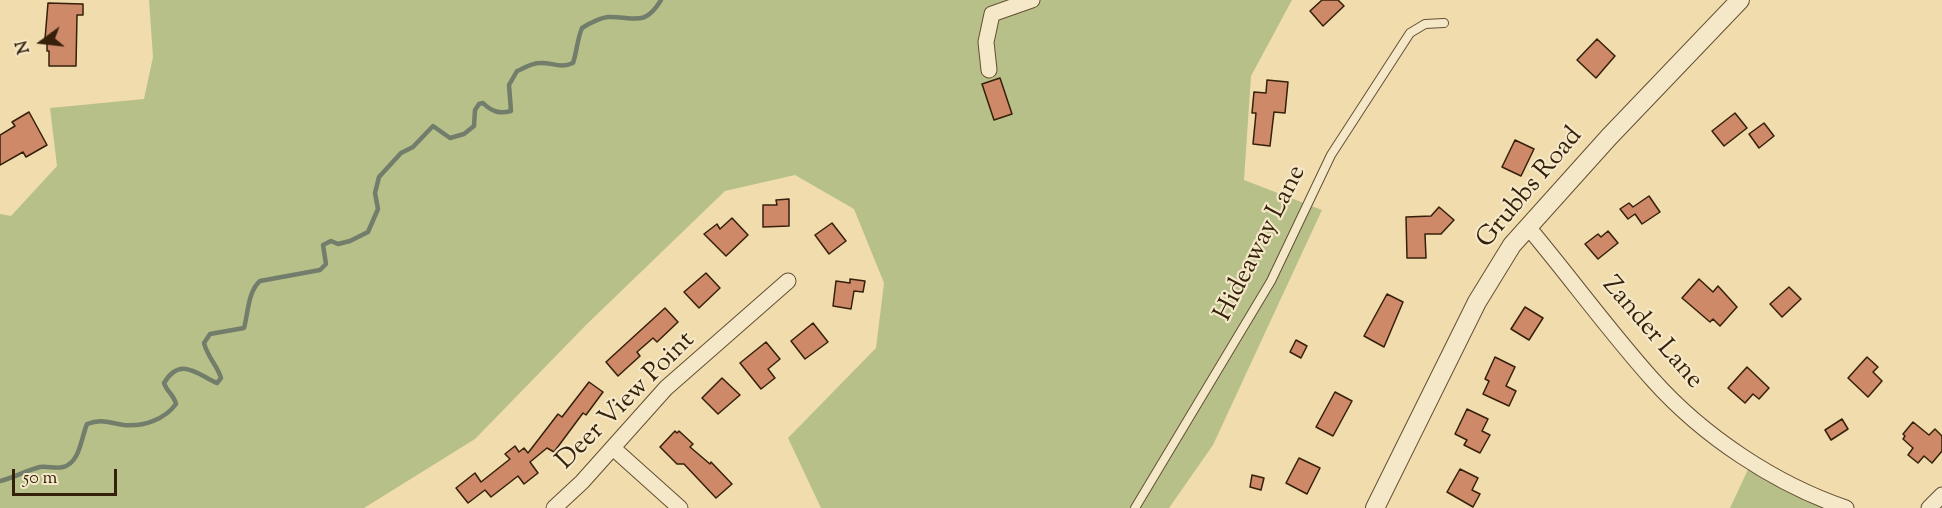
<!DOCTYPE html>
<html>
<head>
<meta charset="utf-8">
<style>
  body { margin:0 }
  #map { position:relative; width:1942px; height:508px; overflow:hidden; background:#f0dcac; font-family:"Sorts Mill Goudy",serif }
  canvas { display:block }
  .north { position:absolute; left:12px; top:12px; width:60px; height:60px; -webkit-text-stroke:4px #f5e8c9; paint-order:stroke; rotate:255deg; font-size:16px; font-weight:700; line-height:24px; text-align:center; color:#35200a }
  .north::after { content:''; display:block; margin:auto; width:21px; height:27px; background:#35200a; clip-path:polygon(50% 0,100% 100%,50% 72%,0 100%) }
  .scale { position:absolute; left:12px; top:469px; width:105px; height:27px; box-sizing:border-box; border:3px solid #35200a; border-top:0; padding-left:8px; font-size:18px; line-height:21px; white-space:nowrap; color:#35200a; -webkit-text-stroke:4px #f5e8c9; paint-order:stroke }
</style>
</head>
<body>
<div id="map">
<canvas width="1942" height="508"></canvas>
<div class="north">N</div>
<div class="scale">50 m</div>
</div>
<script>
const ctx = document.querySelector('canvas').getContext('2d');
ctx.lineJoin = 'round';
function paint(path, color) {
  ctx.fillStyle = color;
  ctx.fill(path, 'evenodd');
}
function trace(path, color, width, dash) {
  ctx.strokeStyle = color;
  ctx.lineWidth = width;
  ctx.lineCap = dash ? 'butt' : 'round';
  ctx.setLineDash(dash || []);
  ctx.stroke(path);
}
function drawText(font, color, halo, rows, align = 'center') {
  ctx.font = font + ' "Sorts Mill Goudy",serif';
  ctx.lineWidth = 4.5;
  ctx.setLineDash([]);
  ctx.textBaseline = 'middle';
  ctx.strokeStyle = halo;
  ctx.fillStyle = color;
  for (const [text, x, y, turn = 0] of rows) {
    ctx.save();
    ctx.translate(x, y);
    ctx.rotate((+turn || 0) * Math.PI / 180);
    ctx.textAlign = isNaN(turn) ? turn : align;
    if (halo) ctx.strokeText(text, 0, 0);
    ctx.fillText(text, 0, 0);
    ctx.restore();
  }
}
paint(new Path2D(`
  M149 0H1292L1251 76 1244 180 1322 210 1213 445 1169 508H821L788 438 876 348 884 283 854 209 795 175 725 191 586 325 475 439 364 508H0V214L11 216 57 166 50 108 144 99 153 57Z
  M1752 461 1846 508H1730Z`), '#b8c08a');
trace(new Path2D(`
  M0 481C14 478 27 470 40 467 48 466 56 469 63 467 80 463 81 438 87 424 102 418 109 423 124 425 144 427 165 419 176 404 174 395 167 392 164 383 180 356 197 374 217 383L221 378C217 365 208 358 204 343L210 334 244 328C248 314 248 291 260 281L320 270 326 264 323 245 331 241 338 244 350 241 368 232 378 209 375 193 379 177 401 153 413 147 433 126 450 138 464 134 474 126 475 110 479 104 483 103C492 112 500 114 511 111L509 85 517 71C524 68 532 63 540 63 551 62 560 69 573 63 577 51 577 40 582 28 590 23 599 18 608 17 634 16 644 28 661 0`), '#727d6b', 4.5);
const building = new Path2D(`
  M1322 0H1338L1344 6 1323 26 1310 11Z
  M48 3 83 4V15H77L76 66H49V51H47V39H45Z
  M1597 39 1615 56 1596 78 1577 60Z
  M1000 78 1012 114 994 120 982 84Z
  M1267 80 1288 82 1285 113 1274 112 1270 146 1253 144 1256 113H1252L1254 92 1266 93Z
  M29 112 47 145 26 157 23 152 0 165V135L15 126 12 122Z
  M1735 113 1747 128 1724 146 1712 131Z
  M1764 123 1774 136 1759 148 1749 134Z
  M1515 140 1534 149 1521 176 1502 167Z
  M1649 196 1660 212 1642 224 1635 214 1628 219 1620 209 1629 203 1633 207Z
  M789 199V226L763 227V205H777L776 200Z
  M1439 207 1454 220 1441 234H1425L1426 258H1407L1406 217 1431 216Z
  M732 218 748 235 726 256 704 234 717 224 720 229Z
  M832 223 846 241 829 254 815 235Z
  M1608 231 1618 243 1598 259 1585 244 1598 234 1601 237Z
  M706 273 720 288 699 308 684 292Z
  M850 279 865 281 863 292 854 291 851 309 833 306 836 281 850 283Z
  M1699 279 1713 292 1718 286 1737 307 1720 326 1713 319 1710 322 1682 298Z
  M1789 287 1801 299 1782 317 1770 304Z
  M1387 294 1403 302 1384 347 1364 336Z
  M1525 307 1543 318 1529 340 1511 329Z
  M665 308 678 322 657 342 653 338 637 352 640 356 618 376 606 362Z
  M813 323 828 342 805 359 791 341Z
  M1296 340 1307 346 1301 358 1290 352Z
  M766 342 780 359 768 369 775 378 761 389 740 363Z
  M1495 357 1515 367 1506 386 1516 391 1509 406 1483 394 1489 381 1485 379Z
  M1867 357 1878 367 1873 372 1882 381 1868 397 1848 378Z
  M1747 367 1769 388 1759 399 1753 394 1745 403 1728 388Z
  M722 378 740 395 718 414 702 398Z
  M589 382 603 392 586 415 583 413 554 452 547 448 530 462 538 473 524 484 518 476 491 497 485 490 468 503 456 488 475 473 481 482 510 459 505 454 515 446 519 452 524 448 528 453 558 414 562 417Z
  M1335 392 1352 401 1333 436 1316 427Z
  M1467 409 1488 419 1482 431 1490 435 1480 453 1464 445 1467 440 1455 434Z
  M1842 419 1848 429 1831 440 1825 430Z
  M1913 422 1929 435 1935 429 1942 436V451L1932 463 1924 456 1918 463 1908 455 1913 448 1903 439 1905 436 1903 434Z
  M675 431 677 433 679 431 693 444 690 447 710 464 711 462 732 484 716 498 684 464H677L660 447Z
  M1299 458 1320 468 1307 494 1286 483Z
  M1460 469 1478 478 1472 490 1480 494 1473 507 1447 492Z
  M1252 475 1264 478 1261 490 1250 487Z`);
paint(building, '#ce8968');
trace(building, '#35200a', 1.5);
const service = new Path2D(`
  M1135 508 1271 281 1331 155 1410 33 1425 24 1444 23`);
const minor = new Path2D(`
  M989 70 986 42 992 14 1032 0
  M1528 227C1570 277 1609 331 1653 380 1703 436 1775 484 1846 508
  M613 448 680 508
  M554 508 582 482 666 388 788 281
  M1929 508 1942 495`);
const tertiary = new Path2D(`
  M1375 508 1477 302 1512 245 1609 137 1740 0`);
trace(service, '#644f32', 10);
trace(minor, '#644f32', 17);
trace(tertiary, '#644f32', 20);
trace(service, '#f5e8c9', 8);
trace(minor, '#f5e8c9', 15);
trace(tertiary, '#f5e8c9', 18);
drawText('26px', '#35200a', '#f5e8c9', [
  ["Grubbs Road",1531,189,-50],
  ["Hideaway Lane",1262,244,-63],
  ["Zander Lane",1651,334,49],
  ["Deer View Point",627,402,-45]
]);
</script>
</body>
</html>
